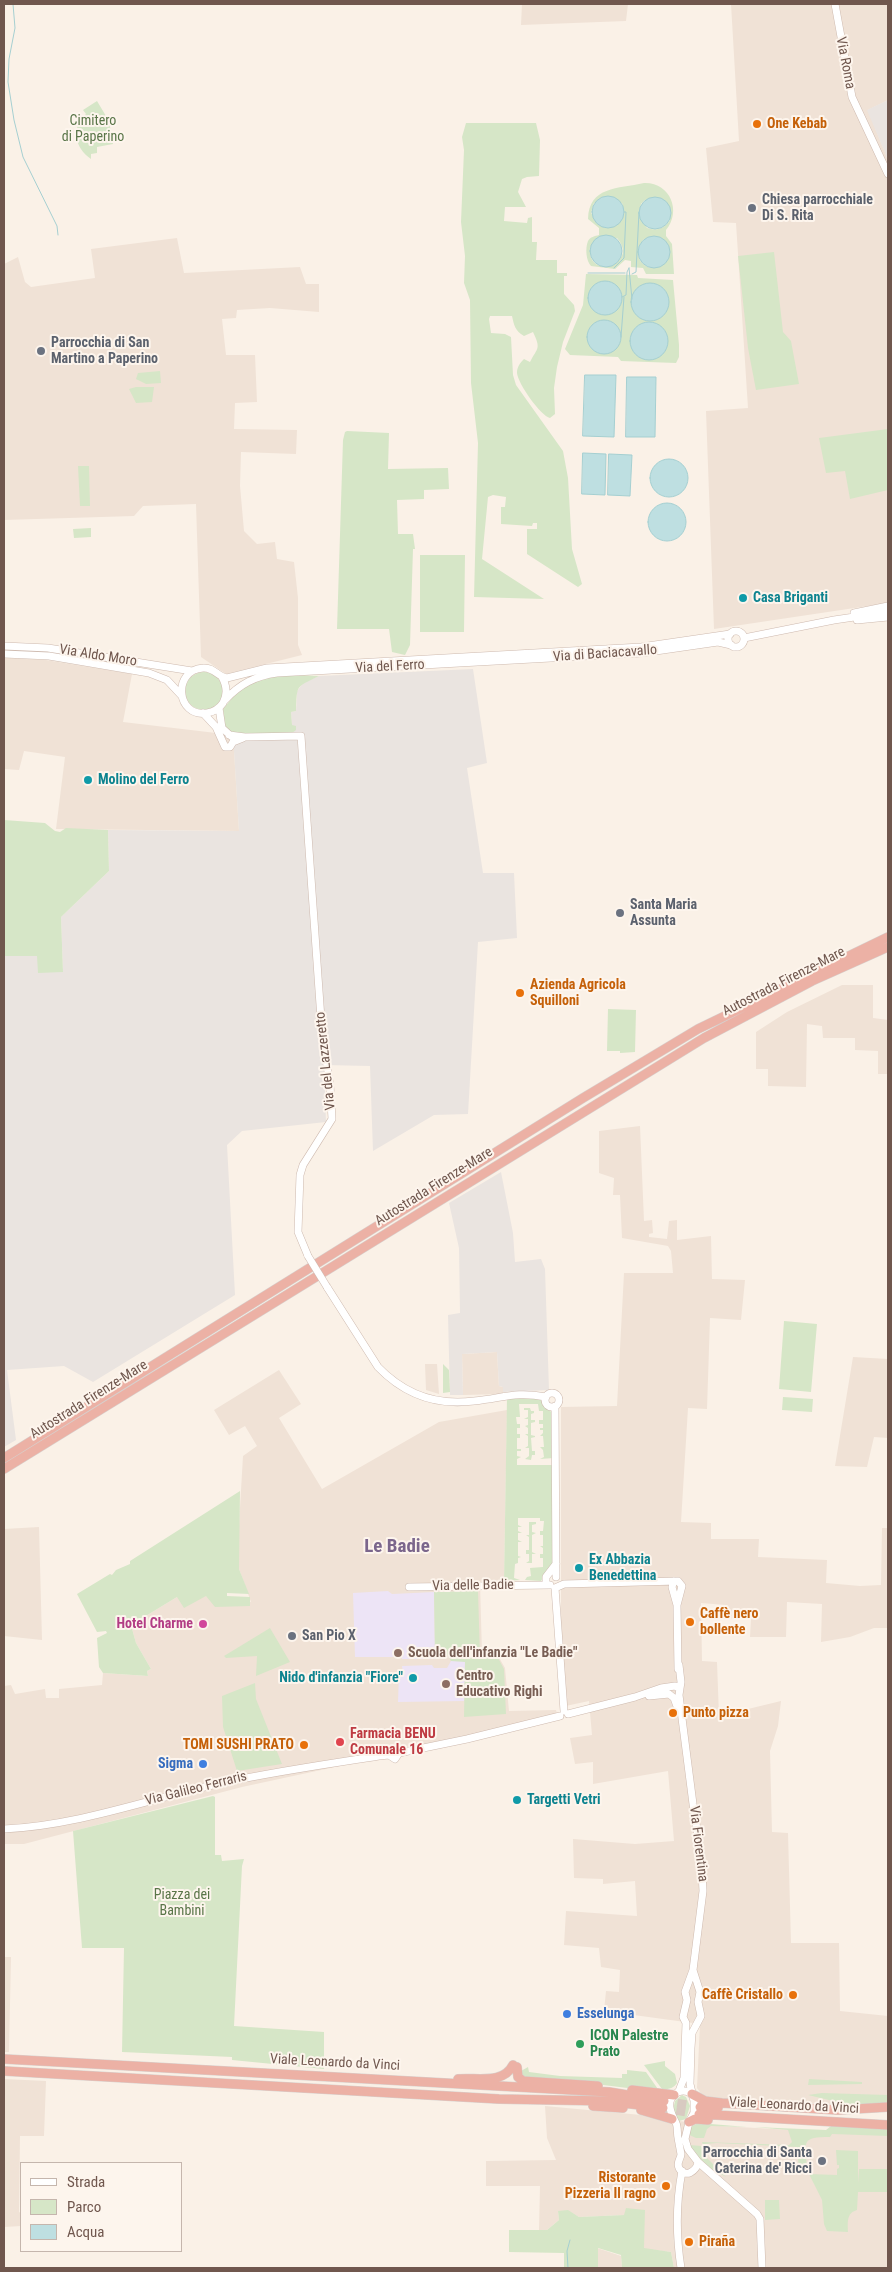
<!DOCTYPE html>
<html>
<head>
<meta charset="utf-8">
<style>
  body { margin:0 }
  #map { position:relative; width:892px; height:2272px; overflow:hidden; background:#faf1e7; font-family:"Roboto Condensed",sans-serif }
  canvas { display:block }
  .frame { position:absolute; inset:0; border:5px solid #70574e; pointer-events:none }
  .legend { position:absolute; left:20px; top:2162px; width:162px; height:90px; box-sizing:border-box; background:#fdf5ed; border:1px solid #c5b6ad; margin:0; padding:6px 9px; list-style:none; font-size:15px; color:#70574e }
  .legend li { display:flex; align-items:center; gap:10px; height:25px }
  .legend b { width:25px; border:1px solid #c5b6ad }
</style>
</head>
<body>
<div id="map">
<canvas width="892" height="2272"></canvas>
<div class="frame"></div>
<ul class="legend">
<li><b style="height:6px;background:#fff"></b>Strada</li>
<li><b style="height:14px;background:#d6e6c7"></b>Parco</li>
<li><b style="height:14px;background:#bedfe1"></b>Acqua</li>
</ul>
</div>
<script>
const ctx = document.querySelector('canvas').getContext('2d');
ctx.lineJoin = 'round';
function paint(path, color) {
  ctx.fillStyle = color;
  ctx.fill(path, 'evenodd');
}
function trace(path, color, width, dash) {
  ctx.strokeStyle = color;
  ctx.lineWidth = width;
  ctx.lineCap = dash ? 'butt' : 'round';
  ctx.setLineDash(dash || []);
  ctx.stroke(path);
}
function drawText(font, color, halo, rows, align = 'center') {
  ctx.font = font + ' "Roboto Condensed",sans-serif';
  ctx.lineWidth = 4;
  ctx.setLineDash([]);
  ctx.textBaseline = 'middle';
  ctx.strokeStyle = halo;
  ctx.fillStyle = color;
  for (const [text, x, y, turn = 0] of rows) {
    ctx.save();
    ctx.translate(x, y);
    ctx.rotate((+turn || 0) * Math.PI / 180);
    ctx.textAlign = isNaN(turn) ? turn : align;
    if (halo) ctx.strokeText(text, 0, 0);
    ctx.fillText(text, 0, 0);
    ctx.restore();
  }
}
paint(new Path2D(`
  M522 4H628L626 21 521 25Z
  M731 4H888V100L868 110 888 160V603L714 629 706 411 748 408 736 223 713 222 706 148 739 141Z
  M177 238 184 273 300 267 306 284H319V312L270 308 237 310 236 318 222 319 226 355H255L257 402 235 403 234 429 297 430 296 454 241 452 240 486 244 531 257 544 275 542 277 559 294 562 298 598V645L302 655 226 674 201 657 196 504 143 506 134 516 4 520V264L18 257 25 282 31 287 95 278 91 249Z
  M4 658 46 660 132 674 123 722 233 735 239 831 56 829 65 757 24 751 19 770 4 769Z
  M842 985H873V1018L888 1020V1074H878V1051L855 1050V1038H823L822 1026 807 1024 806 1087 768 1086V1069H756V1032L787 1012Z
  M640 1126 644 1221 652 1220 653 1233 649 1234V1237L667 1239 669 1221 677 1220V1240L711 1236 712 1279 745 1280 741 1320 710 1318 707 1409 688 1408 681 1522 711 1523V1539H759L758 1557 827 1560 826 1583 860 1586 881 1585 882 1528H888V1628H874L850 1637 821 1642 822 1604 787 1602 786 1637H750L751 1619 723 1618 726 1605 701 1603 702 1661 717 1662 719 1716 781 1701 778 1726 770 1751 772 1832 788 1833 791 1943H839L840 2011 888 2016V2103L839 2108 813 2103 710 2099 702 2095 697 2088 700 2024 604 2011 606 1991 619 1992 620 1970 601 1967 599 1948 564 1945 566 1911 637 1916 635 1881 603 1884V1879L574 1878 573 1839 635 1844 674 1841 668 1771 593 1784V1762L575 1764 570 1738 592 1735 589 1701 561 1707V1407L617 1406 624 1273H673L671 1251 668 1246 622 1238 620 1195H613L614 1178 599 1173V1131Z
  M497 1352 499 1386 503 1387V1394L463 1395 462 1354Z
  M853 1357 888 1359V1438L874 1437 867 1467 835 1466Z
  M425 1364H437L439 1394 426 1390Z
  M279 1370 301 1404 279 1418 322 1489 439 1422 507 1410 504 1581 480 1583 482 1654H497L505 1668 509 1711 556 1710 558 1719 242 1787 24 1844H4V1686L11 1685 15 1694 45 1689 46 1698H59V1689L102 1685 103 1673 148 1676 147 1671 151 1669 136 1643 131 1625 177 1597 206 1596 251 1602 239 1569 238 1542 243 1456 257 1446 245 1426 229 1435 214 1410Z
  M39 1527 42 1640 4 1636V1529Z
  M4 1957H11L9 2052H4Z
  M4 2079 46 2081 44 2136H20L19 2212 21 2213V2226L4 2227Z
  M545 2106 652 2116 702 2125 793 2130 888 2131V2268H674L671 2252 644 2249 625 2215 579 2217 568 2211H558L559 2220 547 2230H539L540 2186H486V2161L556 2160 547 2138Z
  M597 2248 621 2256 622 2268H598Z`), '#f0e2d6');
paint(new Path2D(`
  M888 100V160L867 110Z
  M473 669 487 763 467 768 483 873H514L517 938 478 942 468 1114 434 1115 373 1151 370 1066 324 1065 326 1122 242 1131 227 1145 235 1295 93 1382 64 1366 7 1370 16 1440 4 1447V956H37L63 972 61 917 109 871 108 830 239 831 233 735 296 726H292L291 712 296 711 297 691 303 683 319 676Z
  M501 1172 513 1233 515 1262 541 1259 545 1269 549 1390 503 1392V1387L499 1386 497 1352 462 1354 463 1395H450L448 1315 460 1313 459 1248 449 1203Z`), '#eae4e0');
paint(new Path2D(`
  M388 1591 392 1594 434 1592 435 1659H402L401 1654H394L393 1657H355L353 1593Z
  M451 1661H465L464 1701 398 1702 399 1674H403L402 1666 432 1665 434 1668H447Z`), '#ede4f6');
paint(new Path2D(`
  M97 101 109 121 113 144 97 147V153L91 154V159C75 148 70 128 86 114L83 110Z
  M466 123H536L540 140 539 176 527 177 522 179 518 192 526 207H505L504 221 527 223 528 218 532 217V242H537L536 260H557V273H567V276H564V294L574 305 575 311 563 342 557 367 554 388 555 414 550 418C541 416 518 384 517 373 517 367 520 363 524 359L530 362C538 347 541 349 533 332L524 336C515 331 514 325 512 316H490L489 319 491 333 505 334 511 337 513 375 516 385 563 451 568 478 572 549 582 584 578 587 527 554V529H537V523H533L532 526 501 524V507H505L506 497 493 495 488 497 482 559 544 599 474 597 478 443 471 383 470 300 464 283 465 256 461 222 464 150 462 137Z
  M644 183C670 182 682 211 666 230V236L672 244 674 274H646L643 268 631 267V261L625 260 615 269 591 266C586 261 585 248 588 241 590 237 595 236 599 235V228L588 219C589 186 618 189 644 183ZM645 200 670 220C664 229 657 231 647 228L639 215 641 204ZM594 203H622L624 214 615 226 605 228 591 213ZM617 238C640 264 587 282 590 247ZM644 239 651 268C637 264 634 250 644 239Z
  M774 252 783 332 791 341 799 384 756 390 748 348 738 256Z
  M586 274 637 275 638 278 673 280 679 345V357L676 363 621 361 618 357 570 355 565 349 583 305Z
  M160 371 161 383 146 384 136 379 138 373Z
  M136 387H154L152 402 136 403 129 389Z
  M888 429V490L850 499 845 471 826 473 819 438Z
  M347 431 389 433 388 469 448 468 449 489 424 490V499L397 500 398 534H413L415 549H413L410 645 405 655 392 652 389 629H337L343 440 345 432Z
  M78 466H89L90 506H80Z
  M91 528V537L74 538 73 529Z
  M420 555H465L464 632H420Z
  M185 691a19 19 0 1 1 38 0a19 19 0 1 1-38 0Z
  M319 676C296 688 297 683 296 711L291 712 292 725 296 726V730L292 733 231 734 225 729 223 709C231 700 237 690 248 684 267 673 298 675 319 676Z
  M4 820 45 823 55 831 60 832 66 828 108 830 109 871 61 917 63 972 38 973 37 956H4Z
  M608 1009 636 1010 635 1052 620 1053V1051H607Z
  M784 1321 817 1324 811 1392 779 1389Z
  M443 1364 449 1370 450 1392 443 1393Z
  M507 1397 539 1398 552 1413 554 1458 540 1459 544 1457 543 1450 540 1447H544L543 1436H540L543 1433V1430H540V1428H543V1424H539V1420H543V1411H539L538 1404H519L520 1417H516L517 1424H520V1428H517V1434H520V1438H517V1449H521V1451H517V1456L521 1457 517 1459V1465H554L553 1563 541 1581 525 1580 527 1577 531 1576 530 1568 543 1567V1558H540V1554H543V1548L540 1546H543V1535H540V1531H543L544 1521H540V1518H518V1525L522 1527H518V1531L522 1533H518V1540L522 1542H518V1556L521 1557 518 1558V1563L515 1564 514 1578 520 1580 504 1581Z
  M783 1397 813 1399 812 1412 782 1410Z
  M524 1408H530L531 1411H534V1413L531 1414V1420H535V1422L531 1423V1435L535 1436V1437L531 1438 532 1451H535V1455H532L531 1460 525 1459 529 1456V1448H525L528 1446V1436L525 1434H528V1428L525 1426 528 1425V1419H524L528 1417V1410H524Z
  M240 1491 239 1569 249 1594 227 1593V1596L250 1597V1606L215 1607 206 1596 184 1608 177 1597 131 1625 136 1643 151 1669 147 1671 148 1676 103 1673 99 1667 97 1638 107 1633 106 1631 97 1632 77 1594 110 1574 112 1575 116 1570 130 1564V1561Z
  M529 1522H536V1524L532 1525V1532L536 1533 532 1535V1552L536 1554H532V1563H526L529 1561V1554H526V1550H529V1537L526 1535H529Z
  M478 1591 480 1657 497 1656 504 1669 506 1714 464 1717 465 1662 451 1661 447 1654H435L434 1592Z
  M270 1628 290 1662 256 1676 257 1656 226 1658 224 1656Z
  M255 1683 256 1699 282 1764 237 1771 223 1727 222 1696Z
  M213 1796 215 1797V1855H221L222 1861 244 1859 242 1866 234 2026 324 2032V2069L232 2060V2057L122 2052 124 1948H82L73 1831Z
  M665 2061V2066L675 2074 677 2083C674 2088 668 2090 662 2089L644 2065Z
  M528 2067 529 2072 560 2076 622 2078V2074H627V2070L646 2072 660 2092 587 2083 523 2079 521 2071Z
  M809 2079 862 2082V2084L808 2085Z
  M822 2093 888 2095V2106L858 2107 808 2095Z
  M682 2095 686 2097 690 2106 686 2119 679 2121 673 2110 675 2101Z
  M699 2123 747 2127 711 2126 707 2129 704 2138H696L687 2134 690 2127Z
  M831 2126 888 2129V2136L832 2134 830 2137C801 2137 805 2141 807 2167L799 2168 797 2147 717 2143 705 2144V2150L702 2142 789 2145 792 2142 788 2130 754 2127 826 2130Z
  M690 2145 701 2146 707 2158 726 2177 714 2170 713 2171 701 2162Z
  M836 2150 858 2151V2183L859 2169H888V2192H858L857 2210C846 2213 848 2223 848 2232L827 2231 824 2224 822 2200 809 2174 837 2175V2169L839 2168V2165H837Z
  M765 2200H779L780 2219 765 2220Z
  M626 2208 645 2210 644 2248 671 2252 674 2268H622L621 2255 598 2248V2268H564V2253L509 2252V2230H547L559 2220 558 2211 568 2210 579 2217 624 2215Z`), '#d6e6c7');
const water = new Path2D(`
  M592 212a16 16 0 1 1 32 0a16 16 0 1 1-32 0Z
  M639 213a16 16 0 1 1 32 0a16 16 0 1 1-32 0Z
  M590 251a16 16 0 1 1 32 0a16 16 0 1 1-32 0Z
  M638 252a16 16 0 1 1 32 0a16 16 0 1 1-32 0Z
  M588 298a17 17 0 1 1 34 0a17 17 0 1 1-34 0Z
  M631 302a19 19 0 1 1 38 0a19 19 0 1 1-38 0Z
  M587 337a17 17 0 1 1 34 0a17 17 0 1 1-34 0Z
  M630 341a19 19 0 1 1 38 0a19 19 0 1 1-38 0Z
  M585 375H616L614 437 583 436Z
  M627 377H656L655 437H626Z
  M583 453 606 454 605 495 582 494Z
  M609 454 632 455 630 496 608 495Z
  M650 478a19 19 0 1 1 38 0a19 19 0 1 1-38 0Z
  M648 522a19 19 0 1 1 38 0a19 19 0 1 1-38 0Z`);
paint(water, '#bedfe1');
trace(water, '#a5cfd1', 1);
trace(new Path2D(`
  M13 4 15 28 9 59 8 82 14 120 23 157 57 226 58 235
  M614 268 624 258 626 212H624
  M629 268 632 299
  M588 273H625
  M632 274 636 272 639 212
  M622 297 626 295 627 272 629 268
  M621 337 624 297
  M568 2268 567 2251 570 2240`), '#a5cfd1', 1);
trace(new Path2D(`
  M664 2101 700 2107
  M663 2108 699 2114`), '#d8cac1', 9, [9, 4.5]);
const secondary = new Path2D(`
  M835 4 852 97 888 174
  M854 613 888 606
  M857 620 888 617
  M728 639a8 8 0 1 1 16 0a8 8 0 1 1-16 0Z
  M744 638 834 620 888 612
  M4 646 48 648 192 671
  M4 654 49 656 149 673 167 680 181 695
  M222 677C227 686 228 694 223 703 219 709 213 712 207 713 176 718 172 670 203 668 214 667 218 677 227 678L267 668 641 647 730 634
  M225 700C240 684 255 676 277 673L642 653 718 642 731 645
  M219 708 222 728 232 737
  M203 713 216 727 225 747H230L233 742 243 738
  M229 735 245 737 301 736 322 1033 330 1085 332 1119 303 1165 300 1175 298 1232 308 1256
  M327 1287 378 1367C404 1394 436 1406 474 1401 504 1398 515 1391 546 1397
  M545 1400a7 7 0 1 1 14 0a7 7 0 1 1-14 0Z
  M555 1406 556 1577
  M546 1580V1577L556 1564
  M674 1581 672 1587 677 1605 678 1669
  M409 1587 550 1585
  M555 1588 564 1584 678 1581 682 1586 677 1605
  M555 1588 564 1711
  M679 1665 681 1682 679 1695 693 1804 701 1855 703 1891 693 1970 700 1992 698 2002 701 2016 692 2033 691 2048 690 2084 694 2101V2113L689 2122 685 2139 688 2149 698 2162 757 2214 760 2219 762 2268
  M649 1696 669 1694 674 1698 678 1709
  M568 1714 635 1697 661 1688 675 1686 679 1688
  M399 1753 467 1739 560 1716
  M4 1829C73 1826 141 1802 208 1786 264 1773 322 1765 379 1756L389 1755 395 1759 399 1753 392 1749 389 1755
  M679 2091 684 2078 686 2023 683 2017 687 2000 685 1992 693 1970
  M692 2094C688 2091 683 2090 678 2092 664 2099 671 2114 676 2123 678 2127 677 2134 678 2138 679 2143 680 2149 681 2154 681 2159 676 2162 679 2168 685 2179 697 2171 698 2162
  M681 2268C676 2236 676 2203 682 2171`);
const highway = new Path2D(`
  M4 1458 583 1098 698 1029 888 937
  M4 1469 704 1038 812 981 888 947
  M4 2059 609 2092 664 2101
  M517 2067 518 2077 523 2081 598 2086
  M4 2071 499 2099 608 2101 663 2108
  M458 2079C476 2077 503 2085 513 2065
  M632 2090 674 2095
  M692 2094 705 2101 722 2103 838 2110 888 2107
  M593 2106 623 2108
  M700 2107 718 2108
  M641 2110 672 2119
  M699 2114 888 2125
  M689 2122 695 2119 708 2120`);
trace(secondary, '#cebaaf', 8);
trace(highway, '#d7d0cd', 10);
trace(secondary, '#fff', 7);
trace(highway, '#ecb1a5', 9);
const secondaryBridge = new Path2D(`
  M308 1256 327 1287`);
trace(secondaryBridge, '#cebaaf', 8, []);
trace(secondaryBridge, '#fff', 7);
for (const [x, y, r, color] of [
  [757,124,5,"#e8710a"],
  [752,208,5,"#6b7280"],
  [41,351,5,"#6b7280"],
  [743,598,5,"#0f9aa8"],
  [88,780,5,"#0f9aa8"],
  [620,913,5,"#6b7280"],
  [520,993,5,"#e8710a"],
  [579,1568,5,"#0f9aa8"],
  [690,1622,5,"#e8710a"],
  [203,1624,5,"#d1479c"],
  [292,1636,5,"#6b7280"],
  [398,1653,5,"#8d6e63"],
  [413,1678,5,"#0f9aa8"],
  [446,1684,5,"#8d6e63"],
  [673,1713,5,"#e8710a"],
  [340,1742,5,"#e0444e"],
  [304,1745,5,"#e8710a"],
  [203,1764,5,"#3f7fe0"],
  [517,1800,5,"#0f9aa8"],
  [793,1995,5,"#e8710a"],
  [567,2014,5,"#3f7fe0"],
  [580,2044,5,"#2e9e5b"],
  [822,2161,5,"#6b7280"],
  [666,2186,5,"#e8710a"],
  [689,2242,5,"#e8710a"]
]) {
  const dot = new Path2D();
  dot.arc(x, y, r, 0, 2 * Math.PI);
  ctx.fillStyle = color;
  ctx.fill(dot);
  trace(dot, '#fdf5ed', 2);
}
drawText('14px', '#70574e', '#fdf5ed', [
  ["Via Roma",845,63,79],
  ["Via di Baciacavallo",605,654,-4],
  ["Via Aldo Moro",98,656,9],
  ["Via del Ferro",390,667,-3],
  ["Autostrada Firenze-Mare",784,982,-27],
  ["Via del Lazzeretto",326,1061,-96],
  ["Autostrada Firenze-Mare",434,1187,-32],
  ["Autostrada Firenze-Mare",89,1400,-32],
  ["Via delle Badie",473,1586,-1],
  ["Via Galileo Ferraris",196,1789,-14],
  ["Via Fiorentina",698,1844,83],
  ["Viale Leonardo da Vinci",335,2063,3],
  ["Viale Leonardo da Vinci",794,2106,3]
]);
drawText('14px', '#597548', '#fdf5ed', [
  ["Cimitero",93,121],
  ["di Paperino",93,137],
  ["Piazza dei",182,1895],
  ["Bambini",182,1911]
]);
drawText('bold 14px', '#c56008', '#fdf5ed', [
  ["One Kebab",767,124],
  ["Azienda Agricola",530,985],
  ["Squilloni",530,1001],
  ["Caffè nero",700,1614],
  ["bollente",700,1630],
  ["Punto pizza",683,1713],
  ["TOMI SUSHI PRATO",294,1745,"right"],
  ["Caffè Cristallo",783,1995,"right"],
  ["Ristorante",656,2178,"right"],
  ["Pizzeria Il ragno",656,2194,"right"],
  ["Piraña",699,2242]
], 'left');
drawText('bold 14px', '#5b616d', '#fdf5ed', [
  ["Chiesa parrocchiale",762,200],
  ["Di S. Rita",762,216],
  ["Parrocchia di San",51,343],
  ["Martino a Paperino",51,359],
  ["Santa Maria",630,905],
  ["Assunta",630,921],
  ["San Pio X",302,1636],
  ["Parrocchia di Santa",812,2153,"right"],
  ["Caterina de' Ricci",812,2169,"right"]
], 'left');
drawText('bold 14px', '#0d838f', '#fdf5ed', [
  ["Casa Briganti",753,598],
  ["Molino del Ferro",98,780],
  ["Ex Abbazia",589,1560],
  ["Benedettina",589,1576],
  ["Nido d'infanzia \"Fiore\"",403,1678,"right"],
  ["Targetti Vetri",527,1800]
], 'left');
drawText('bold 14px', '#b23c85', '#fdf5ed', [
  ["Hotel Charme",193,1624]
], 'right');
drawText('bold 14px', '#785e54', '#fdf5ed', [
  ["Scuola dell'infanzia \"Le Badie\"",408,1653],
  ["Centro",456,1676],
  ["Educativo Righi",456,1692]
], 'left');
drawText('bold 14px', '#be3a42', '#fdf5ed', [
  ["Farmacia BENU",350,1734],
  ["Comunale 16",350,1750]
], 'left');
drawText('bold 14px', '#366cbe', '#fdf5ed', [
  ["Sigma",193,1764],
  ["Esselunga",577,2014,"left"]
], 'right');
drawText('bold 14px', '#27864d', '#fdf5ed', [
  ["ICON Palestre",590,2036],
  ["Prato",590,2052]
], 'left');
drawText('bold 19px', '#7b668c', '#fdf5ed', [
  ["Le Badie",397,1547]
]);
</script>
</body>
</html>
